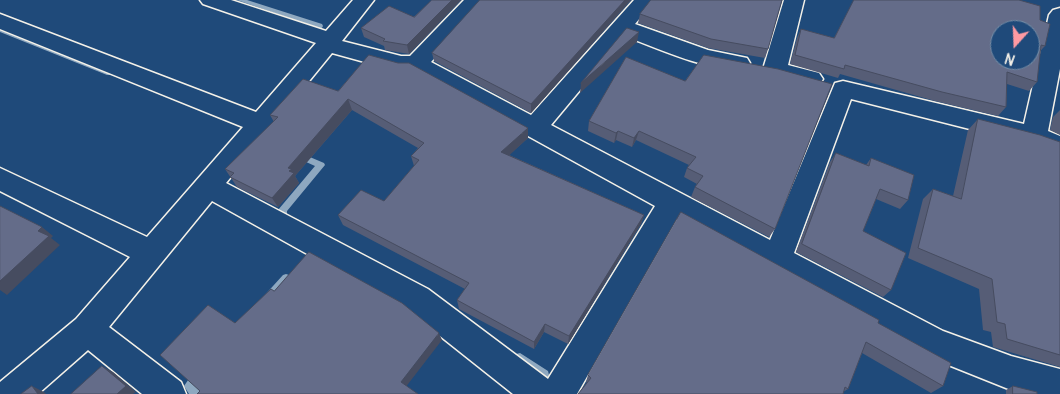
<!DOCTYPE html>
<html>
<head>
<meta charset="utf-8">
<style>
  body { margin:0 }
  #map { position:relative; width:1060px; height:394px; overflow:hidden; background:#1f4a7a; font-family:Pangolin,sans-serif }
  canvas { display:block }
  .north { position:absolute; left:990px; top:20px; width:50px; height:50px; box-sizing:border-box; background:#1f4a7a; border:1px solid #748da6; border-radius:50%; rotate:200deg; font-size:14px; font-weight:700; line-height:20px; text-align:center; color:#f4f1e8 }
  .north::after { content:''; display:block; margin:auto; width:18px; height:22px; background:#ff9aa2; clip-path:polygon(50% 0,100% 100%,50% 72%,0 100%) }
</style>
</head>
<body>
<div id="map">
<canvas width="1060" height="394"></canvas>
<div class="north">N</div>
</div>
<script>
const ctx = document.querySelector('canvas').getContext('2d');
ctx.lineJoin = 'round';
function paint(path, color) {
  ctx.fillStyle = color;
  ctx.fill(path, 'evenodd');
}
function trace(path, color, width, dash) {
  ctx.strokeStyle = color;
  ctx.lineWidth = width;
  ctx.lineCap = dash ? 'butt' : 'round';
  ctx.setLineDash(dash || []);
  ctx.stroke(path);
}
paint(new Path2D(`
  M237 0H247L322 24 323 26 322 28H318Z
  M0 27 113 71 114 73 113 75H107L0 32Z
  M298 152 324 163 325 165 287 211V216L291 217 293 220 291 223 288 224 280 221 278 210 315 166 295 157 294 155 295 153Z
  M286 274 289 275 291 278 289 281 269 303 266 305 263 303 261 300 263 297 283 275Z
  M520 353 548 371 549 375 548 379 544 380 540 379 516 362 515 358 516 354Z
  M199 369 203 370 204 374 196 386 202 394H189L184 386 195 370Z`), '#8ea8c0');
const minor = new Path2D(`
  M200 0H231L326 31 353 0H374L342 41 401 56H410L464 0H486L431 62 531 115 634 0H655L635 24 708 50 747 58 750 63 747 68C718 76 654 47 625 36L551 125 770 240 835 83 843 81 1024 124 1049 15 1053 10 1060 8V69L1048 131 1060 136V156L1029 144 851 99 794 253 943 331 1011 356 1060 369V394H1027L1011 390 921 354 677 219 577 394H513L406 309 212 201 109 327 181 382 186 394H142L88 350 38 394H0V382L76 319 130 257 0 191V168L147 237 243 127 0 29V14L256 112 316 43 203 4ZM332 53 401 72H412L655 206 548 379 428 289 226 183Z
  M784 0H804L788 65 819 73 823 79 819 85 811 87 767 75 763 69Z`);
trace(minor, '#f4f1e8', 3);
paint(minor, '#1f4a7a');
paint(new Path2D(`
  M432 0H461L409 54 385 50 384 46 364 37 361 28 414 17Z
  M631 0 531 113 434 61 432 53Z
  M640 14 768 49 765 58 708 48 638 23Z
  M1040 20 1045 46 1040 51 1037 82 1029 91 1007 84 1006 107 998 116 935 101 840 74 838 78 790 64 797 38 801 29 834 38Z
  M626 57 775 229 769 237 691 197 695 187 697 184 684 177 687 168 689 165 636 140 632 147 616 140 614 143 588 131 589 121Z
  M338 91 528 138 509 155 644 215 641 224 568 344 544 332 534 349 459 309 457 300 465 289 343 225 338 215 384 201 414 166 411 156 418 148 352 110 295 176 299 183 278 207 237 187 225 169 274 122 270 115Z
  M1060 110V135L1050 130 1053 117Z
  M978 119 1060 142V367L993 347 991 332 983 330 979 289 908 258 923 199 933 189 953 196 968 130Z
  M836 153 866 165 871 158 908 200 900 209 876 199 863 231 891 290 883 297 796 252 830 162Z
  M878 323 943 386 931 393 862 353 848 389 843 392 587 383 586 382 588 375Z
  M1013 386 1037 394H1006V390Z`), '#565d76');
paint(new Path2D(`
  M452 0H461L409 54 407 45Z
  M625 0H631L531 113V104Z
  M639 32 637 42 580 93 581 83Z
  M348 99 352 110 295 176 299 183 278 207 272 198 289 171 288 168Z
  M528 128V138L502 162 501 152Z
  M618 131 616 140 614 143 616 133Z
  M639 131 636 140 632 147 634 138Z
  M644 215 641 224 568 344 569 336Z
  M42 227 53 236 51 238 60 245 7 295 0 290V281L38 231Z
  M545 324 544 332 534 349V342Z
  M439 333 442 340 405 388 401 382Z
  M102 366 113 372 136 392 133 394H117Z
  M32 386 44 392 46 394H38Z`), '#464c60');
const building = new Path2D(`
  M432 0H452L407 45 383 41 385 39 361 28 389 6 414 17Z
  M480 0H625L531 104 432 53Z
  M651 0H782L768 49 711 39 640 14Z
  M854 0H1019L1040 6V20L1050 24 1045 46 1041 45 1037 82 1007 72 1006 107 942 92 845 65 844 69 795 55 801 29 834 38ZM1000 30H1030V60H1000Z
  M627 28 639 32 581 83Z
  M369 55 398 63H409L528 128 501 152 644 215 569 336 545 324 534 342 457 300 469 283 338 215 361 190 384 201 419 160 411 156 424 143 348 99 288 168 292 169 289 171 294 173 272 198 230 177 234 173 225 169 278 117 270 115 303 79 338 91Z
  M704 55 778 69 832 84 775 229 695 187 703 176 687 168 696 157 639 131 634 138 618 131 616 133 589 121 626 57 685 81Z
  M978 119 1040 135 1060 142V355L1007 339 1005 324 997 322 992 279 918 248 933 189 961 199Z
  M836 153 869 166 871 158 914 175 908 200 880 189 863 231 906 253 891 290 802 244Z
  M0 206 42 227 38 231 49 236 0 281Z
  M681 212 879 320 878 323 951 363 943 386 866 342 848 389 845 387 843 394H578L591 378 588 375Z
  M309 252 402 303 439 333 401 382 418 394H197L200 391 160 355 208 305 235 323 271 289 274 291Z
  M102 366 126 386 117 394H71Z
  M32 386 38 394H21Z
  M1013 386 1037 392V394H1013Z`);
paint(building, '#646c89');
trace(building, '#464c60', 1);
</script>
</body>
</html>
